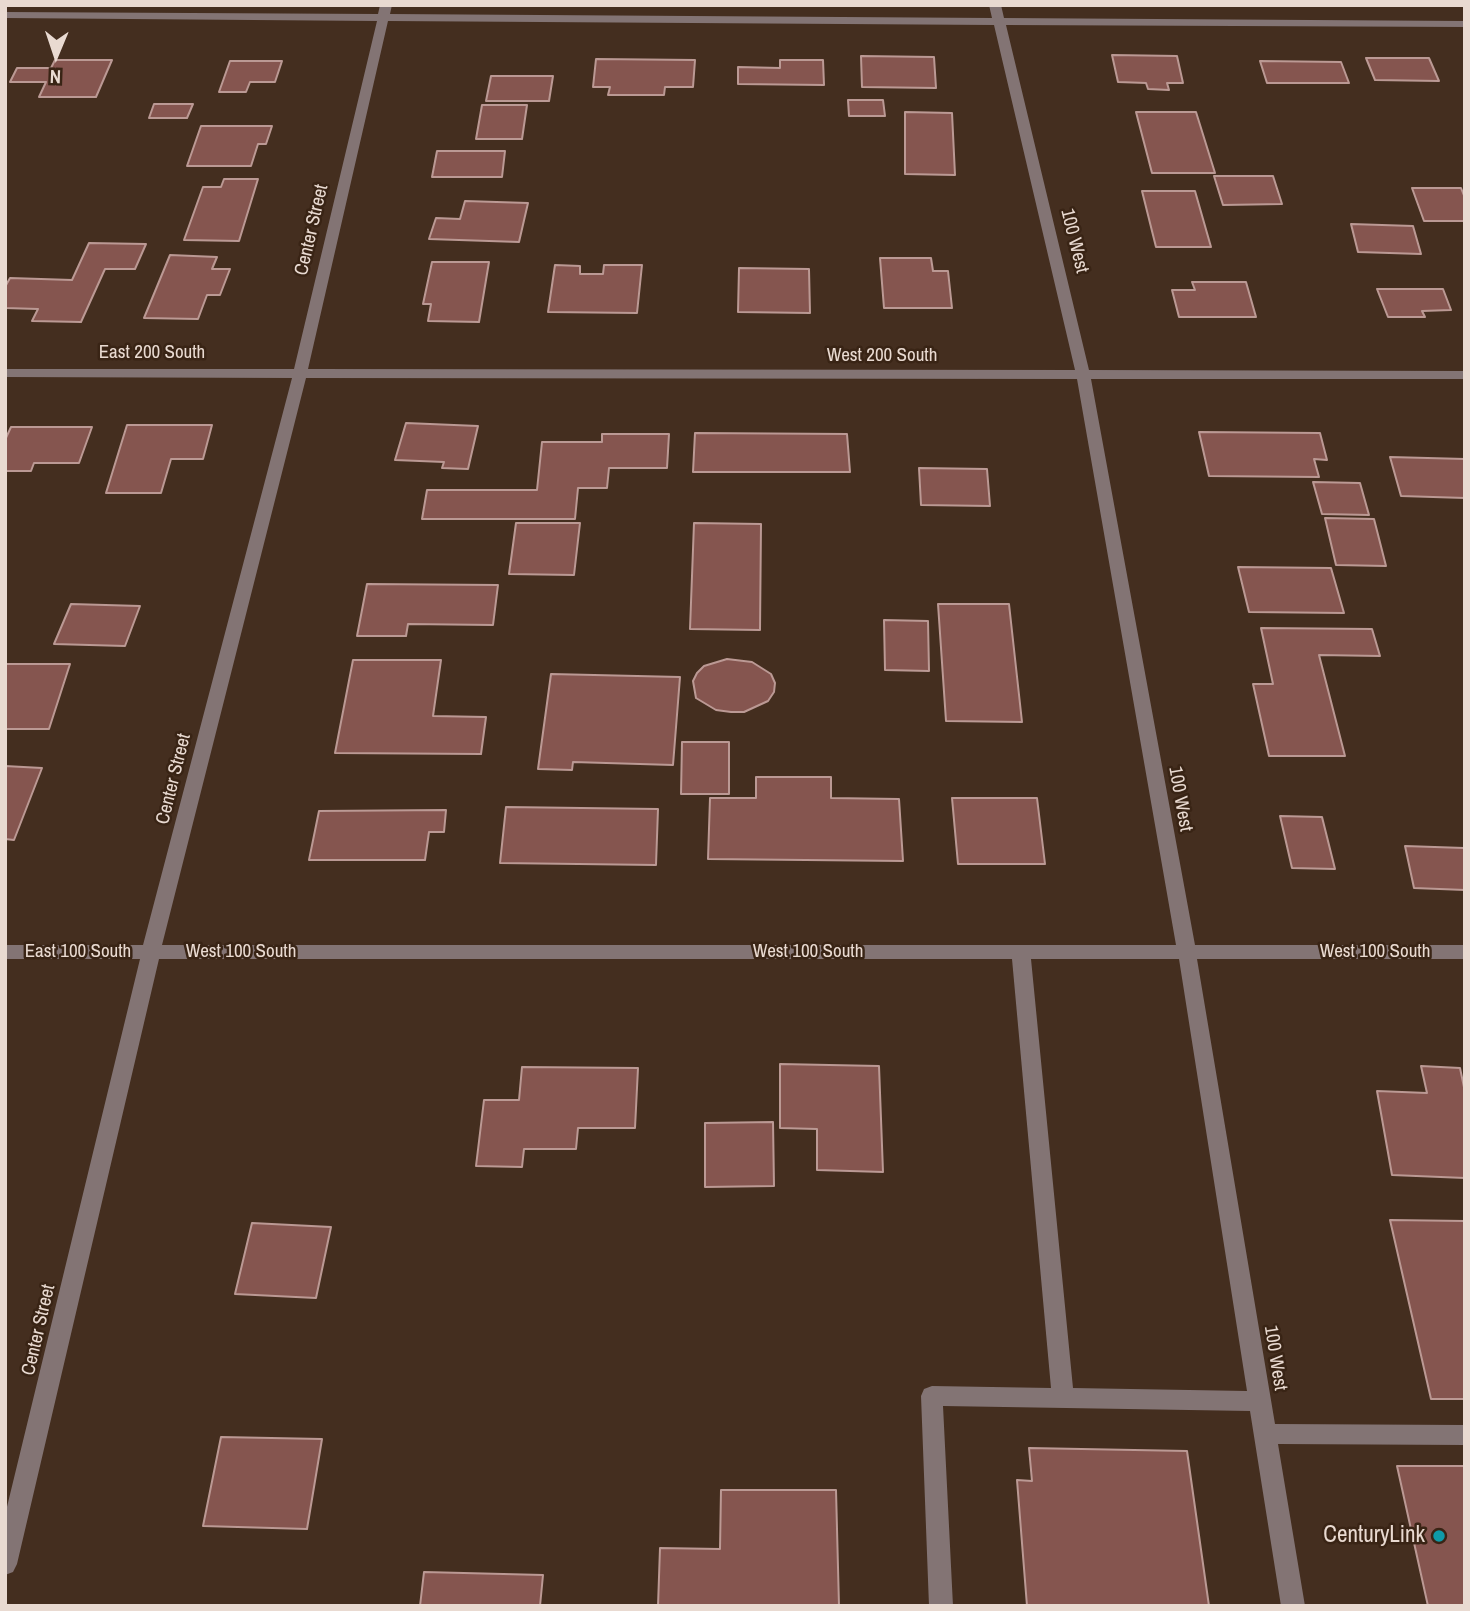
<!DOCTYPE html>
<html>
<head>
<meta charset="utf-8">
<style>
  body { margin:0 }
  #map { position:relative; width:1470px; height:1611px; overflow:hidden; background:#442e1f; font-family:"Archivo Narrow",sans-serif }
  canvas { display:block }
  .frame { position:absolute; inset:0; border:7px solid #e9dad1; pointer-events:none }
  .north { position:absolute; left:21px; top:21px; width:70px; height:70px; -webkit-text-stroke:5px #392415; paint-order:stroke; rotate:182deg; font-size:19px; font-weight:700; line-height:28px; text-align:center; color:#e9dad1 }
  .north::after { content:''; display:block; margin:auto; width:24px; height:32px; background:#e9dad1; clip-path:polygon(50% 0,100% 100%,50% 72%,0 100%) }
</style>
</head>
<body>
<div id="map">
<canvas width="1470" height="1611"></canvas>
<div class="frame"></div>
<div class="north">N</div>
</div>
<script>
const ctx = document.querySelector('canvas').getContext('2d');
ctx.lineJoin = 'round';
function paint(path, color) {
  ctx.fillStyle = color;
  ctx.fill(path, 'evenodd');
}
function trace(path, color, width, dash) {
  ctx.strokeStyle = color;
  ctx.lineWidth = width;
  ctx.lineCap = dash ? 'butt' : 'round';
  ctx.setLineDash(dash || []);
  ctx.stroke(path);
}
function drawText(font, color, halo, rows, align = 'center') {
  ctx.font = font + ' "Archivo Narrow",sans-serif';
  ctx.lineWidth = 5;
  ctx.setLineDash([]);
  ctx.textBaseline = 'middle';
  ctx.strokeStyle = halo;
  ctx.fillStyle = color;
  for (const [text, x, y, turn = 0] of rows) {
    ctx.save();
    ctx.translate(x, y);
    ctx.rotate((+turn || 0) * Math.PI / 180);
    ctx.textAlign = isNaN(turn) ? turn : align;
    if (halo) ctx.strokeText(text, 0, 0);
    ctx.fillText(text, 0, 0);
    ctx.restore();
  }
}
const building = new Path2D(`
  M1112 55 1177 56 1183 83H1167L1169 90 1148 89 1146 83 1118 82Z
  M861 56 934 57 936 88 862 87Z
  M1366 58H1429L1439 81 1375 80Z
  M596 59 695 60 693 87H665L664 95H608L610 87H593Z
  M55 60H112L96 97H39L46 82H10L17 68H51Z
  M780 60H823L824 85 738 84V67L780 68Z
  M230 61H282L275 82H250L246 92H219Z
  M1260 61 1341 62 1349 83H1267Z
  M491 76H553L549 101H486Z
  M848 100H883L885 116H849Z
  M154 104H193L187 118H149Z
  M482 105H527L522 139H476Z
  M905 112 952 113 955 175 905 174Z
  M1136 112H1196L1215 173H1152Z
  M201 126H272L266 144H258L251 166H187Z
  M437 151H505L502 177H432Z
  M1214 176H1273L1282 204 1223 205Z
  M224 179H258L239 241 184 240 203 187H221Z
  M1412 188H1461L1465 198V221H1424Z
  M1142 191H1195L1211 247H1156Z
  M465 201 528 203 519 242 429 239 436 218 460 219Z
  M1351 224 1413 226 1421 254 1358 252Z
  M89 243 146 244 135 269H105L81 322 32 321 38 309 5 308V287L10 278 72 280Z
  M170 255 217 257 212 269H230L220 295H207L198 319 144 318Z
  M880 258H931L933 271H948L952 308H884Z
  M432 262H489L479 322 428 321 431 304H423Z
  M555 265 580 266V274H603L604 265H642L637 313 548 312Z
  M739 268 809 269 810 313 738 312Z
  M1192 282H1246L1256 317H1179L1172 290H1195Z
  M1377 289H1443L1451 310 1422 311 1425 317H1388Z
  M406 423 478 426 468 469 442 468 444 462 395 460Z
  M127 425H212L203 459H171L161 493H106Z
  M11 427H92L79 463H34L31 471H5V440Z
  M1199 432 1320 433 1327 460 1314 459 1319 477 1209 476Z
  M695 433 847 434 850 472H693Z
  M602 434H669L667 468H609L607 488H578L575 519H422L427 490H537L542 442H602Z
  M1390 457 1465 459V498L1401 496Z
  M919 468 987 469 990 506 921 505Z
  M1313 482 1360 483 1369 515 1322 514Z
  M1325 518 1374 519 1386 566 1336 565Z
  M516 523H580L574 575 509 574Z
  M694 523 761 524 760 630 690 629Z
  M1238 567 1331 568 1344 613 1249 612Z
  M367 584 498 585 493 625 408 624 406 636H357Z
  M71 604 140 606 125 646 54 644Z
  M938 604H1009L1022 722 946 721Z
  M884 620 928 621 929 671 885 670Z
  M1261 628 1372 629 1380 656 1319 655 1345 756H1269L1253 684H1273Z
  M727 659 752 662 771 674 775 683 774 692 768 701 744 712H731L716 710 696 698 693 681 697 673 704 666Z
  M353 660H441L433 716 486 717 481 754 335 753Z
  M5 664H70L49 729H5Z
  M551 674 680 677 673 765 573 762 572 770 538 769Z
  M682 742H729V794H681Z
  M5 766 42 768 14 840 5 839Z
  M756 777H831V798L899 799 903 861 708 859 710 798H756Z
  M952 798H1037L1045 864H958Z
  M506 807 658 809 656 865 500 863Z
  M446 810 444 832H429L425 860H309L319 811Z
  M1280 816 1322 817 1335 869 1292 868Z
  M1405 846 1464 848 1465 890 1414 888Z
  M780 1064 879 1066 883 1172 817 1170V1129L780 1128Z
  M1421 1066 1460 1068 1465 1092V1178L1392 1175 1377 1091 1427 1093Z
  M522 1067 638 1068 635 1128H578L576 1149H524L522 1167 476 1166 484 1100H519Z
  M773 1122 774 1186 705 1187V1123Z
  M1390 1220 1465 1221V1399H1431Z
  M252 1223 331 1227 316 1298 235 1294Z
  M221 1437 322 1439 307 1529 203 1526Z
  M1029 1448 1187 1451 1209 1606H1027L1017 1480 1032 1481Z
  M1397 1466H1465V1606H1428Z
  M721 1490H836L839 1606H658L660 1548 720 1549Z
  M424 1572 543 1575 540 1606H420Z`);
paint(building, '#85554f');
trace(building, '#bb9994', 2);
paint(new Path2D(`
  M380 5H392L390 14 992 18 989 5H1001L1004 18 1465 21V27L1006 25 1089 370 1465 371V379H1091L1195 945H1465V959H1197L1275 1424 1465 1425V1445L1278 1444 1305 1606H1281L1250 1411 943 1406 953 1606H929L921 1396 924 1389 932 1386 1051 1388 1012 959H159L17 1564 13 1572 5 1575V1515L140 959H5V945H143L292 378 5 377V369H294L377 21 5 18V12L378 14ZM388 21 994 25 1075 370 308 369ZM306 378 1077 379 1176 945H162ZM1031 959H1179L1247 1391 1073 1388Z`), '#837474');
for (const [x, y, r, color] of [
  [1439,1536,7,"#0f9aa8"]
]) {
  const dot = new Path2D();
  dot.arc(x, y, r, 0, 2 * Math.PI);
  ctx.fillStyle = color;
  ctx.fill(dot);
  trace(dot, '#392415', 2.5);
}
drawText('19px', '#e9dad1', '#392415', [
  ["Center Street",312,230,-77],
  ["100 West",1074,241,76],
  ["East 200 South",152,353],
  ["West 200 South",882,356],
  ["Center Street",174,779,-76],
  ["100 West",1180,799,80],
  ["East 100 South",78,952],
  ["West 100 South",241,952],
  ["West 100 South",808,952],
  ["West 100 South",1375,952],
  ["Center Street",39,1330,-77],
  ["100 West",1275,1358,81]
]);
drawText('23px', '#e9dad1', '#392415', [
  ["CenturyLink",1425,1536]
], 'right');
</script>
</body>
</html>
